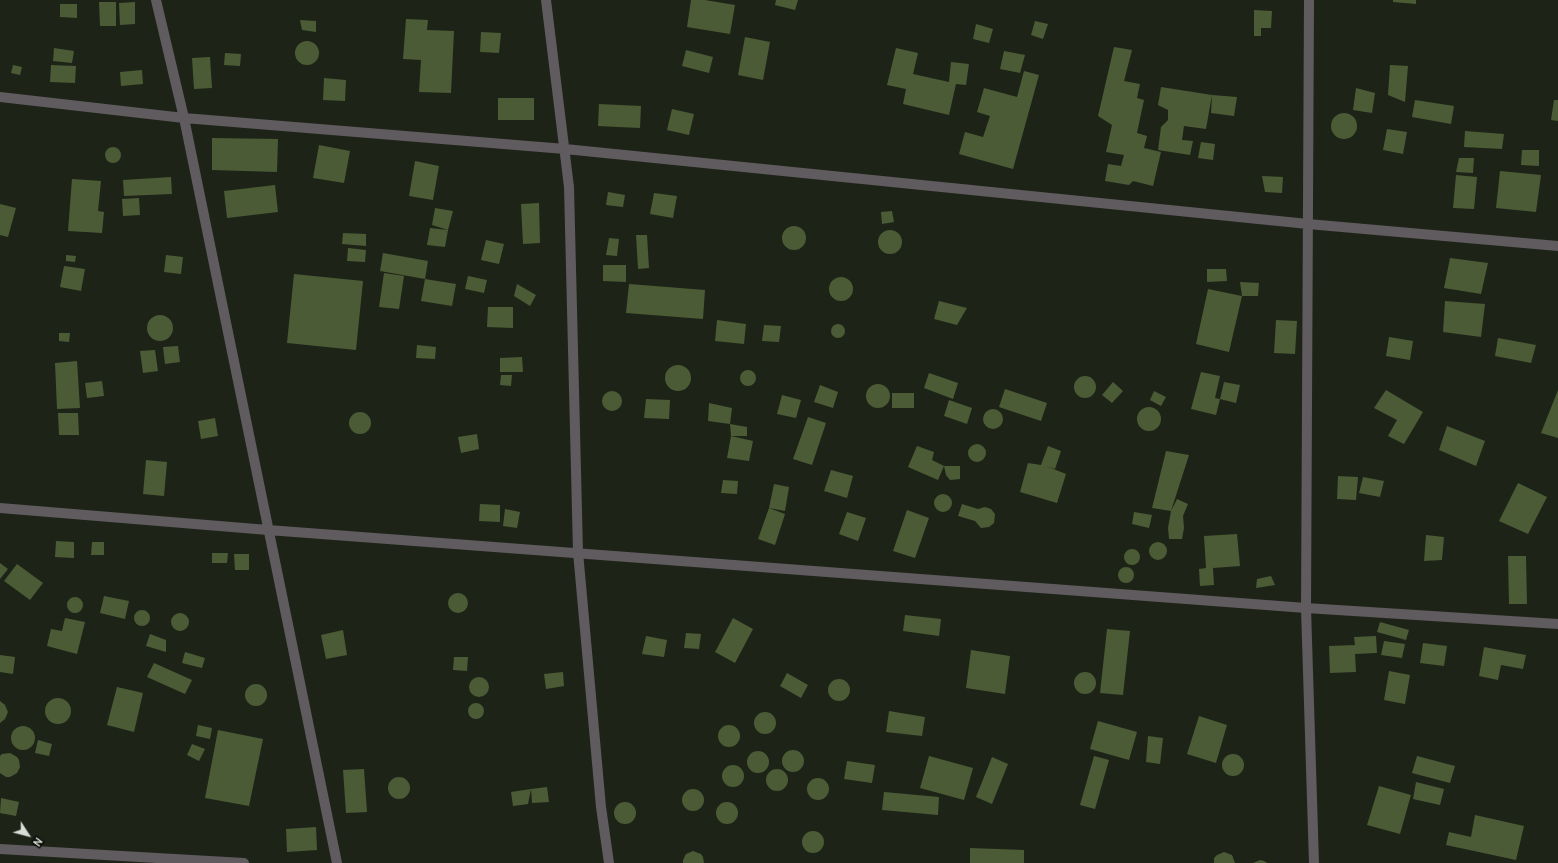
<!DOCTYPE html>
<html>
<head>
<meta charset="utf-8">
<style>
  body { margin:0 }
  #map { position:relative; width:1558px; height:863px; overflow:hidden; background:#1e2318; font-family:Cabin,sans-serif }
  canvas { display:block }
  .north { position:absolute; left:8px; top:815px; width:40px; height:40px; -webkit-text-stroke:3px #090b07; paint-order:stroke; rotate:126deg; font-size:11px; font-weight:700; line-height:16px; text-align:center; color:#daddd6 }
  .north::after { content:''; display:block; margin:auto; width:14px; height:18px; background:#daddd6; clip-path:polygon(50% 0,100% 100%,50% 72%,0 100%) }
</style>
</head>
<body>
<div id="map">
<canvas width="1558" height="863"></canvas>
<div class="north">N</div>
</div>
<script>
const ctx = document.querySelector('canvas').getContext('2d');
ctx.lineJoin = 'round';
function paint(path, color) {
  ctx.fillStyle = color;
  ctx.fill(path, 'evenodd');
}
function trace(path, color, width, dash) {
  ctx.strokeStyle = color;
  ctx.lineWidth = width;
  ctx.lineCap = dash ? 'butt' : 'round';
  ctx.setLineDash(dash || []);
  ctx.stroke(path);
}
paint(new Path2D(`
  M691 0H705L735 5 730 34 687 27Z
  M776 0H798L795 10 775 5Z
  M1393 0H1416V4L1393 2Z
  M99 2H116V26H100Z
  M135 2V24L120 25 119 3Z
  M60 4H77V18L60 17Z
  M1254 10 1272 11 1271 28H1261V36H1254Z
  M406 19 428 20 427 30 454 31 451 93 419 92 421 60 403 59Z
  M300 20 316 21V32L302 30Z
  M1035 21 1048 24 1043 39 1031 35Z
  M976 24 993 29 989 43 973 39Z
  M481 32 501 33 499 53 480 52Z
  M745 37 770 42 763 80 738 75Z
  M295 53a12 12 0 1 1 24 0a12 12 0 1 1-24 0Z
  M1114 47 1132 50 1124 81 1140 84 1137 98 1144 100 1137 133 1147 136 1144 148 1161 152 1153 186 1133 181 1129 185 1105 181 1108 164 1121 166 1124 155 1106 152 1112 125 1098 116Z
  M54 48 74 51 72 63 53 61Z
  M896 48 918 53 913 74 949 82 951 62 969 64 966 85 956 84 949 115 903 104 906 89 887 85Z
  M686 50 713 57 709 73 682 66Z
  M1004 51 1025 55 1020 73 1000 69Z
  M225 53 241 54 240 66 224 65Z
  M210 57 212 88 194 89 192 58Z
  M13 65 22 67 20 75 11 73Z
  M51 65 76 66 75 83 50 82Z
  M1390 65 1408 66 1405 102 1388 95Z
  M142 70 143 84 121 86 120 72Z
  M1024 71 1039 75 1013 169 959 154 965 132 983 137 990 116 977 112 984 88 1017 97Z
  M324 78 346 80 345 101 323 100Z
  M1161 87 1212 95 1237 97 1234 116 1211 113 1212 95 1206 129 1184 126 1182 140 1193 141 1190 155 1158 150 1161 127 1168 120V110L1158 105Z
  M1356 88 1375 93 1372 113 1353 110Z
  M498 98H534V120H498Z
  M1415 100 1454 106 1451 124 1412 117Z
  M1554 100H1558V121L1551 120Z
  M599 104 641 106 640 128 598 126Z
  M672 109 694 114 689 135 667 130Z
  M1331 126a13 13 0 1 1 26 0a13 13 0 1 1-26 0Z
  M1387 129 1407 132 1403 154 1383 150Z
  M1465 131 1504 134 1502 149 1464 147Z
  M212 138 278 139 277 172 212 170Z
  M1201 142 1215 144 1213 160 1198 158Z
  M319 145 350 151 344 183 313 178Z
  M105 155a8 8 0 1 1 16 0a8 8 0 1 1-16 0Z
  M1522 150H1539V166L1521 165Z
  M1459 158H1474L1473 173 1456 172Z
  M415 161 439 166 433 200 409 196Z
  M1500 171 1541 175 1536 212 1496 208Z
  M1456 175 1477 177 1474 209 1453 208Z
  M1262 176 1283 177 1282 193 1265 192Z
  M171 177 172 194 124 196 123 180Z
  M72 179 101 181 98 211 104 212 102 233 68 231Z
  M275 185 278 212 227 218 224 191Z
  M608 192 625 195 623 207 606 205Z
  M654 193 677 196 673 218 650 214Z
  M139 198 140 215 123 216 122 199Z
  M539 203 540 243 523 244 521 204Z
  M0 204 16 208 8 237 0 235Z
  M435 208 453 211 448 230 432 225Z
  M892 211 894 222 882 224 881 212Z
  M782 238a12 12 0 1 1 24 0a12 12 0 1 1-24 0Z
  M430 228 448 230 445 247 427 245Z
  M878 242a12 12 0 1 1 24 0a12 12 0 1 1-24 0Z
  M343 233 366 234V246L342 244Z
  M636 235H647L649 268 638 269Z
  M609 238 619 239 617 256 606 255Z
  M486 240 504 244 499 264 481 260Z
  M348 248 366 250 365 262 347 261Z
  M383 253 428 261 425 279 456 284 452 306 421 301 425 279 380 271Z
  M66 255 76 256 75 262 66 261Z
  M166 255 183 257 181 274 164 272Z
  M1450 258 1488 263 1481 294 1444 288Z
  M603 265H626V282L603 281Z
  M64 266 85 269 81 291 60 287Z
  M1207 269H1226L1227 281 1207 282Z
  M384 273 404 276 399 309 379 307Z
  M294 274 363 281 356 350 287 343Z
  M468 276 487 280 484 293 465 289Z
  M829 289a12 12 0 1 1 24 0a12 12 0 1 1-24 0Z
  M1240 282 1259 283 1258 296H1242Z
  M517 284 536 295 530 306 514 296Z
  M629 284 705 290 703 319 626 313Z
  M1208 289 1242 296 1229 352 1196 344Z
  M939 301 967 308 957 325 934 319Z
  M1445 301 1485 304 1481 337 1443 332Z
  M488 307H513V328L487 327Z
  M147 328a13 13 0 1 1 26 0a13 13 0 1 1-26 0Z
  M717 320 746 324 744 344 715 341Z
  M1276 320 1297 321 1295 354 1274 353Z
  M831 331a7 7 0 1 1 14 0a7 7 0 1 1-14 0Z
  M764 325 781 326 779 342 762 341Z
  M59 333H70L69 342 59 341Z
  M1389 337 1413 341 1410 360 1386 356Z
  M1498 338 1536 345 1531 363 1495 356Z
  M417 345 436 347 435 359 416 358Z
  M178 346 180 362 165 364 163 347Z
  M155 350 158 371 143 373 140 351Z
  M522 357 523 372H500V358Z
  M77 361 80 408 57 409 55 363Z
  M665 378a13 13 0 1 1 26 0a13 13 0 1 1-26 0Z
  M740 378a8 8 0 1 1 16 0a8 8 0 1 1-16 0Z
  M1201 372 1220 376 1215 398 1220 399 1216 415 1191 409Z
  M929 373 958 383 953 399 924 388Z
  M501 375H512L511 386 500 385Z
  M1074 387a11 11 0 1 1 22 0a11 11 0 1 1-22 0Z
  M102 381 104 396 87 398 85 383Z
  M1113 382 1123 391 1112 403 1102 395Z
  M1224 382 1240 385 1236 403 1220 399Z
  M866 396a12 12 0 1 1 24 0a12 12 0 1 1-24 0Z
  M820 385 838 392 833 408 814 402Z
  M1005 389 1047 403 1041 421 999 407Z
  M1386 390 1423 412 1404 444 1388 436 1397 420 1374 408Z
  M1558 390V438L1541 433Z
  M1154 391 1166 397 1161 406 1150 400Z
  M602 401a10 10 0 1 1 20 0a10 10 0 1 1-20 0Z
  M892 393H914V408H892Z
  M782 395 801 400 796 418 777 414Z
  M646 399 670 400 669 419 644 418Z
  M949 400 972 408 967 424 944 416Z
  M709 403 732 408 730 424 708 421Z
  M1137 419a12 12 0 1 1 24 0a12 12 0 1 1-24 0Z
  M983 419a10 10 0 1 1 20 0a10 10 0 1 1-20 0Z
  M349 423a11 11 0 1 1 22 0a11 11 0 1 1-22 0Z
  M58 413H78L79 435H59Z
  M808 417 826 423 812 465 793 459Z
  M215 418 218 436 201 439 198 421Z
  M730 424 747 427V436H731Z
  M1447 426 1485 441 1476 466 1439 450Z
  M477 434 479 449 461 453 458 437Z
  M731 436 753 441 749 461 727 458Z
  M968 453a9 9 0 1 1 18 0a9 9 0 1 1-18 0Z
  M917 446 934 452 932 460 944 466H960V479L950 480 946 475 944 466 938 480 908 467Z
  M1048 446 1061 451 1055 469 1046 466 1066 474 1057 503 1020 492 1028 463 1041 465Z
  M1166 451 1189 455 1171 511 1177 499 1188 504 1183 516 1184 528 1182 539H1169L1168 528 1171 511 1152 508Z
  M146 460 167 462 164 496 143 494Z
  M831 470 853 476 847 498 824 491Z
  M1338 476 1358 477 1356 500 1337 499Z
  M1363 477 1384 481 1380 497 1359 493Z
  M723 480 738 481 737 494 721 493Z
  M1518 483 1547 497 1528 534 1499 521Z
  M774 484 789 487 785 511 769 508Z
  M934 503a9 9 0 1 1 18 0a9 9 0 1 1-18 0Z
  M480 504 500 505V522L479 521Z
  M962 504 978 509 985 507 991 509 995 514 994 523 989 527 981 528 975 521 958 516Z
  M769 508 785 514 775 545 758 539Z
  M505 509 520 512 517 528 503 526Z
  M907 510 929 518 915 558 893 551Z
  M847 512 866 518 858 541 839 534Z
  M1134 512 1152 515 1149 528 1132 524Z
  M1237 534 1240 566 1213 568 1214 585 1200 586 1199 569 1206 568 1204 536Z
  M1426 535 1444 537 1442 560 1424 561Z
  M56 541 74 542V558L55 557Z
  M92 542H104V555H91Z
  M1149 551a9 9 0 1 1 18 0a9 9 0 1 1-18 0Z
  M1124 557a8 8 0 1 1 16 0a8 8 0 1 1-16 0Z
  M212 553H228L227 563H212Z
  M234 554H249V570H235Z
  M1508 556H1526L1527 604H1509Z
  M0 563 8 569 0 579Z
  M17 564 43 583 30 600 4 581Z
  M1118 575a8 8 0 1 1 16 0a8 8 0 1 1-16 0Z
  M1271 576 1275 585 1256 588 1257 579Z
  M448 603a10 10 0 1 1 20 0a10 10 0 1 1-20 0Z
  M104 596 129 601 125 619 100 613Z
  M67 605a8 8 0 1 1 16 0a8 8 0 1 1-16 0Z
  M134 618a8 8 0 1 1 16 0a8 8 0 1 1-16 0Z
  M171 622a9 9 0 1 1 18 0a9 9 0 1 1-18 0Z
  M905 615 941 619 939 636 903 631Z
  M65 618 85 622 77 654 47 646 51 629 62 631Z
  M733 618 753 629 735 663 715 652Z
  M1380 622 1409 630 1406 640 1377 632Z
  M1107 629 1130 631 1123 695 1100 693Z
  M343 630 347 655 326 659 321 635Z
  M686 633 701 634 699 649 684 648Z
  M150 634 166 640V652L146 646Z
  M646 636 667 640 664 657 642 654Z
  M1376 636 1377 653 1355 654 1356 672 1330 673 1329 646 1355 645 1354 637Z
  M1384 641 1405 644 1402 658 1381 655Z
  M1423 643 1447 646 1444 666 1420 663Z
  M1484 647 1526 655 1523 669 1501 665 1498 680 1479 676Z
  M971 650 1010 656 1005 694 966 688Z
  M185 652 205 658 202 668 182 663Z
  M0 655 15 657 13 674 0 672Z
  M454 657H468L467 671 453 670Z
  M154 663 192 680 185 694 147 677Z
  M1389 671 1410 675 1405 704 1384 700Z
  M563 672 564 686 546 689 544 674Z
  M1074 683a11 11 0 1 1 22 0a11 11 0 1 1-22 0Z
  M787 673 808 685 801 698 780 686Z
  M469 687a10 10 0 1 1 20 0a10 10 0 1 1-20 0Z
  M828 690a11 11 0 1 1 22 0a11 11 0 1 1-22 0Z
  M245 695a11 11 0 1 1 22 0a11 11 0 1 1-22 0Z
  M117 687 143 693 134 732 107 725Z
  M45 711a13 13 0 1 1 26 0a13 13 0 1 1-26 0Z
  M0 701 5 705 8 712 5 719 0 723Z
  M468 711a8 8 0 1 1 16 0a8 8 0 1 1-16 0Z
  M889 711 925 717 922 736 886 732Z
  M754 723a11 11 0 1 1 22 0a11 11 0 1 1-22 0Z
  M1199 716 1227 725 1216 763 1187 754Z
  M1098 721 1137 732 1129 760 1090 749Z
  M198 725 212 728 210 739 196 736Z
  M718 736a11 11 0 1 1 22 0a11 11 0 1 1-22 0Z
  M11 738a12 12 0 1 1 24 0a12 12 0 1 1-24 0Z
  M218 730 263 739 249 806 205 798Z
  M1148 736 1163 738 1160 764 1146 762Z
  M38 740 52 744 49 756 35 753Z
  M192 744 205 749 199 761 187 755Z
  M782 761a11 11 0 1 1 22 0a11 11 0 1 1-22 0Z
  M747 762a11 11 0 1 1 22 0a11 11 0 1 1-22 0Z
  M10 753 17 757 19 760 20 767 17 773 10 777H6L0 773V756L2 754Z
  M1222 765a11 11 0 1 1 22 0a11 11 0 1 1-22 0Z
  M929 756 973 768 964 800 920 788Z
  M1094 756 1109 760 1095 809 1080 805Z
  M1417 756 1455 766 1450 783 1412 773Z
  M992 757 1008 764 992 804 976 797Z
  M847 761 875 765 872 783 844 779Z
  M722 776a11 11 0 1 1 22 0a11 11 0 1 1-22 0Z
  M364 769 367 812 346 813 343 770Z
  M766 780a11 11 0 1 1 22 0a11 11 0 1 1-22 0Z
  M388 788a11 11 0 1 1 22 0a11 11 0 1 1-22 0Z
  M807 789a11 11 0 1 1 22 0a11 11 0 1 1-22 0Z
  M1416 782 1444 789 1440 805 1413 799Z
  M1379 786 1411 795 1400 834 1367 825Z
  M547 787 549 802 532 803 531 789 528 804 513 806 511 792 531 789Z
  M682 800a11 11 0 1 1 22 0a11 11 0 1 1-22 0Z
  M884 792 939 797 938 815 882 810Z
  M1 798 19 802 16 816 0 813Z
  M716 813a11 11 0 1 1 22 0a11 11 0 1 1-22 0Z
  M614 813a11 11 0 1 1 22 0a11 11 0 1 1-22 0Z
  M1475 815 1524 826 1516 860 1446 845 1449 832 1471 837Z
  M316 827 317 850 287 852 286 829Z
  M802 842a11 11 0 1 1 22 0a11 11 0 1 1-22 0Z
  M970 848 1024 850V863H970Z
  M693 851 701 854 703 857 704 863H683V860L686 854Z
  M1224 852 1232 855 1235 863H1214V858L1217 855Z
  M1260 860 1264 861 1267 863H1253Z`), '#4b5b35');
trace(new Path2D(`
  M156 0 184 118 337 863
  M546 0 569 187 578 552 601 807 609 863
  M1309 0 1306 608 1314 863
  M0 97 184 118 565 149 1308 224 1558 246
  M0 508 268 530 1306 608 1558 624
  M0 849 244 863`), '#605b5f', 10);
</script>
</body>
</html>
